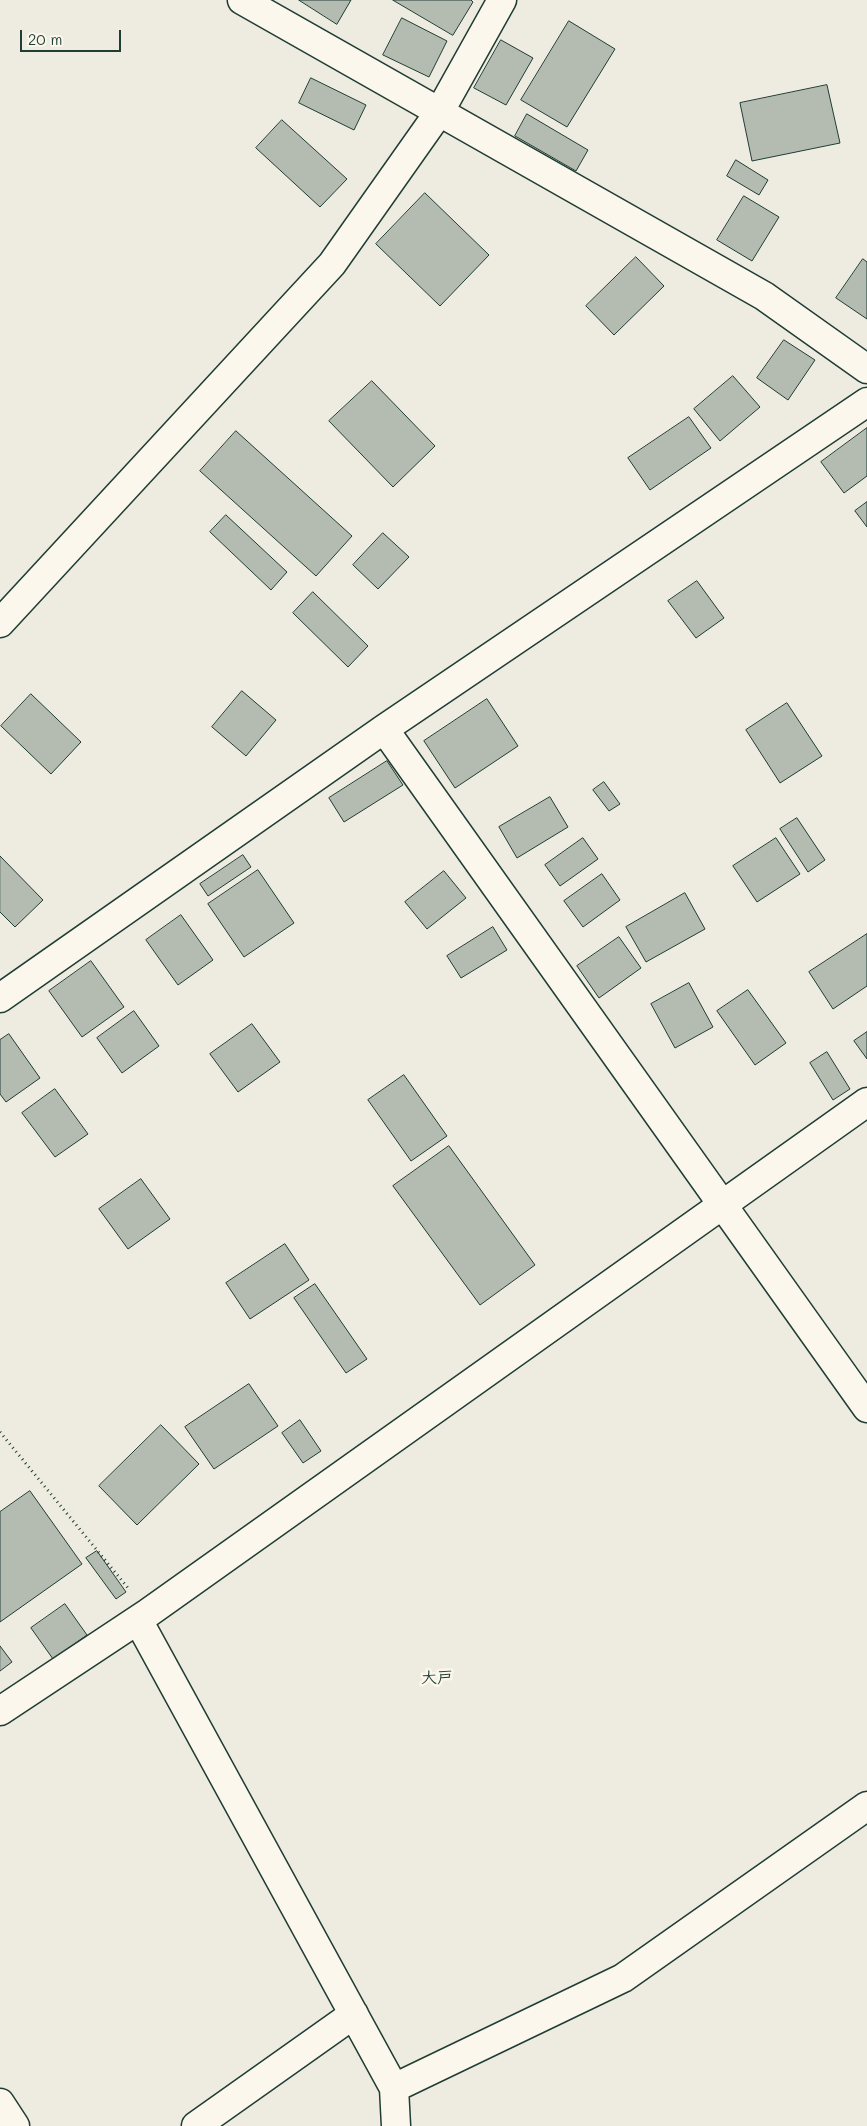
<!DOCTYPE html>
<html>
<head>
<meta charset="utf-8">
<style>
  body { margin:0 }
  #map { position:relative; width:867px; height:2126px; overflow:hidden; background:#eeece1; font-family:Mali,sans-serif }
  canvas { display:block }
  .scale { position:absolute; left:20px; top:30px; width:101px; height:22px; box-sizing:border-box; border:2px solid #1f3d34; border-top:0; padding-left:6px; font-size:15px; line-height:18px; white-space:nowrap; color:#1f3d34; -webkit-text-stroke:4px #fbf7ec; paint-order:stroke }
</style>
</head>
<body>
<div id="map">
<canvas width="867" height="2126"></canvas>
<div class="scale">20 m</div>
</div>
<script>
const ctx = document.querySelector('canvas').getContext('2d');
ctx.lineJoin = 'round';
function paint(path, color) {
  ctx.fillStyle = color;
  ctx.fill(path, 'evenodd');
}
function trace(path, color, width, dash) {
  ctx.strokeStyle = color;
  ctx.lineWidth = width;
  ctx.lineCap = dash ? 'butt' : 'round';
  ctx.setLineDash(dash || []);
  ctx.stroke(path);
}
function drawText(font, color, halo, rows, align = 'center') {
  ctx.font = font + ' Mali,"Klee One",sans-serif';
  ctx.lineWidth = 5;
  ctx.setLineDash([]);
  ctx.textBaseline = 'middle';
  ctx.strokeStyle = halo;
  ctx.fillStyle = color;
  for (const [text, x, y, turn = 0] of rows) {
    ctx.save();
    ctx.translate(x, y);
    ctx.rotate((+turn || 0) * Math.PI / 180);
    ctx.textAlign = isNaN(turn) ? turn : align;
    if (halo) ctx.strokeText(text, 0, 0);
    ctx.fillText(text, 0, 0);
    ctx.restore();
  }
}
const building = new Path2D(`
  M299 0H351L337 24Z
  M393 0H471L473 2 453 35Z
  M402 18 447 41 429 77 383 55Z
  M569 21 615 49 567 127 521 100Z
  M501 40 533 58 506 105 474 88Z
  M311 78 366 105 354 130 299 103Z
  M827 85 840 143 752 161 740 103Z
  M527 114 588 150 576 171 515 136Z
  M282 120 347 179 320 207 256 148Z
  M736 160 768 180 759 195 727 176Z
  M425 193 489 255 440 306 376 244Z
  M744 196 779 217 752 261 717 240Z
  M636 257 664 286 614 335 586 306Z
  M863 259 867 262V319L836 298Z
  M784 340 815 360 788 400 757 378Z
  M733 376 760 407 720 441 694 409Z
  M372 381 435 446 393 487 329 421Z
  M689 417 711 448 650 490 628 458Z
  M867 428V476L844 493 821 462Z
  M236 431 352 536 316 576 200 471Z
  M867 502V527L855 511Z
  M226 515 287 572 271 590 210 532Z
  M383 533 409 557 378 589 353 565Z
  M697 581 724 618 696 638 668 601Z
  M313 592 368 646 348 667 293 613Z
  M242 691 276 720 246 756 212 727Z
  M31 694 81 742 51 774 1 726Z
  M487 699 518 746 455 788 424 741Z
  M787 703 822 756 780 783 746 730Z
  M387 761 403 785 344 822 329 798Z
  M604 782 620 804 609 811 593 790Z
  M550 797 568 827 517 858 499 827Z
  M797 818 825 860 808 872 780 829Z
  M583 838 598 859 560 886 545 865Z
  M776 838 800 874 757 902 733 866Z
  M243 855 251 867 208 896 200 884Z
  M0 856 43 900 15 927 0 912Z
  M258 870 294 923 244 957 208 904Z
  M444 871 466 898 427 929 405 902Z
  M602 874 620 900 583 927 564 901Z
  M685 893 705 929 646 962 626 927Z
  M181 915 213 960 178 985 146 940Z
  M493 927 507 950 461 978 447 956Z
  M867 934V986L833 1009 809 972Z
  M619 937 641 968 599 998 577 966Z
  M91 961 124 1007 82 1037 49 991Z
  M689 983 713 1027 675 1048 651 1004Z
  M748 990 786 1043 755 1065 717 1011Z
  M134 1011 159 1046 122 1073 97 1038Z
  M252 1024 280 1062 238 1092 210 1054Z
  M867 1032V1059L854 1041Z
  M9 1034 40 1078 6 1102 0 1094V1040Z
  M827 1052 850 1089 833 1100 810 1063Z
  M404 1075 447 1136 411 1161 368 1100Z
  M55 1089 88 1134 55 1157 22 1113Z
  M449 1146 535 1265 480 1305 393 1186Z
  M141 1179 170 1219 128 1249 99 1209Z
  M285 1244 309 1280 250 1319 226 1283Z
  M315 1284 367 1359 346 1373 294 1298Z
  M249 1384 278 1426 214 1469 185 1427Z
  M300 1420 321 1451 303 1463 282 1433Z
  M161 1425 199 1464 137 1525 99 1486Z
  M30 1491 82 1564 0 1622V1512Z
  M97 1551 126 1592 116 1599 86 1558Z
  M65 1604 87 1635 53 1659 31 1628Z
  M0 1646 12 1662 0 1671Z`);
paint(building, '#b4bbb0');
trace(building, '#1f3d34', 1);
const minor = new Path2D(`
  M242 0 764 296 867 369
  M0 623 332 264 440 111 502 0
  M384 729 867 1408
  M0 998 384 729 867 402
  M138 1620 394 2088 396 2126
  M0 1711 148 1613 867 1102
  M394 2088 623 1978 867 1806
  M196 2126 354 2014`);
const major = new Path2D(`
  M0 2103 15 2126`);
trace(minor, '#1f3d34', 31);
trace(major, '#1f3d34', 31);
trace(new Path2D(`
  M0 1432 128 1588`), '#1f3d34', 3, [1, 4]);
trace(minor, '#fbf7ec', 28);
trace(major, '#fbf7ec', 28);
drawText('bold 16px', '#1f3d34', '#fbf7ec', [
  ["大戸",437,1678]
]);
</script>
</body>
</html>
